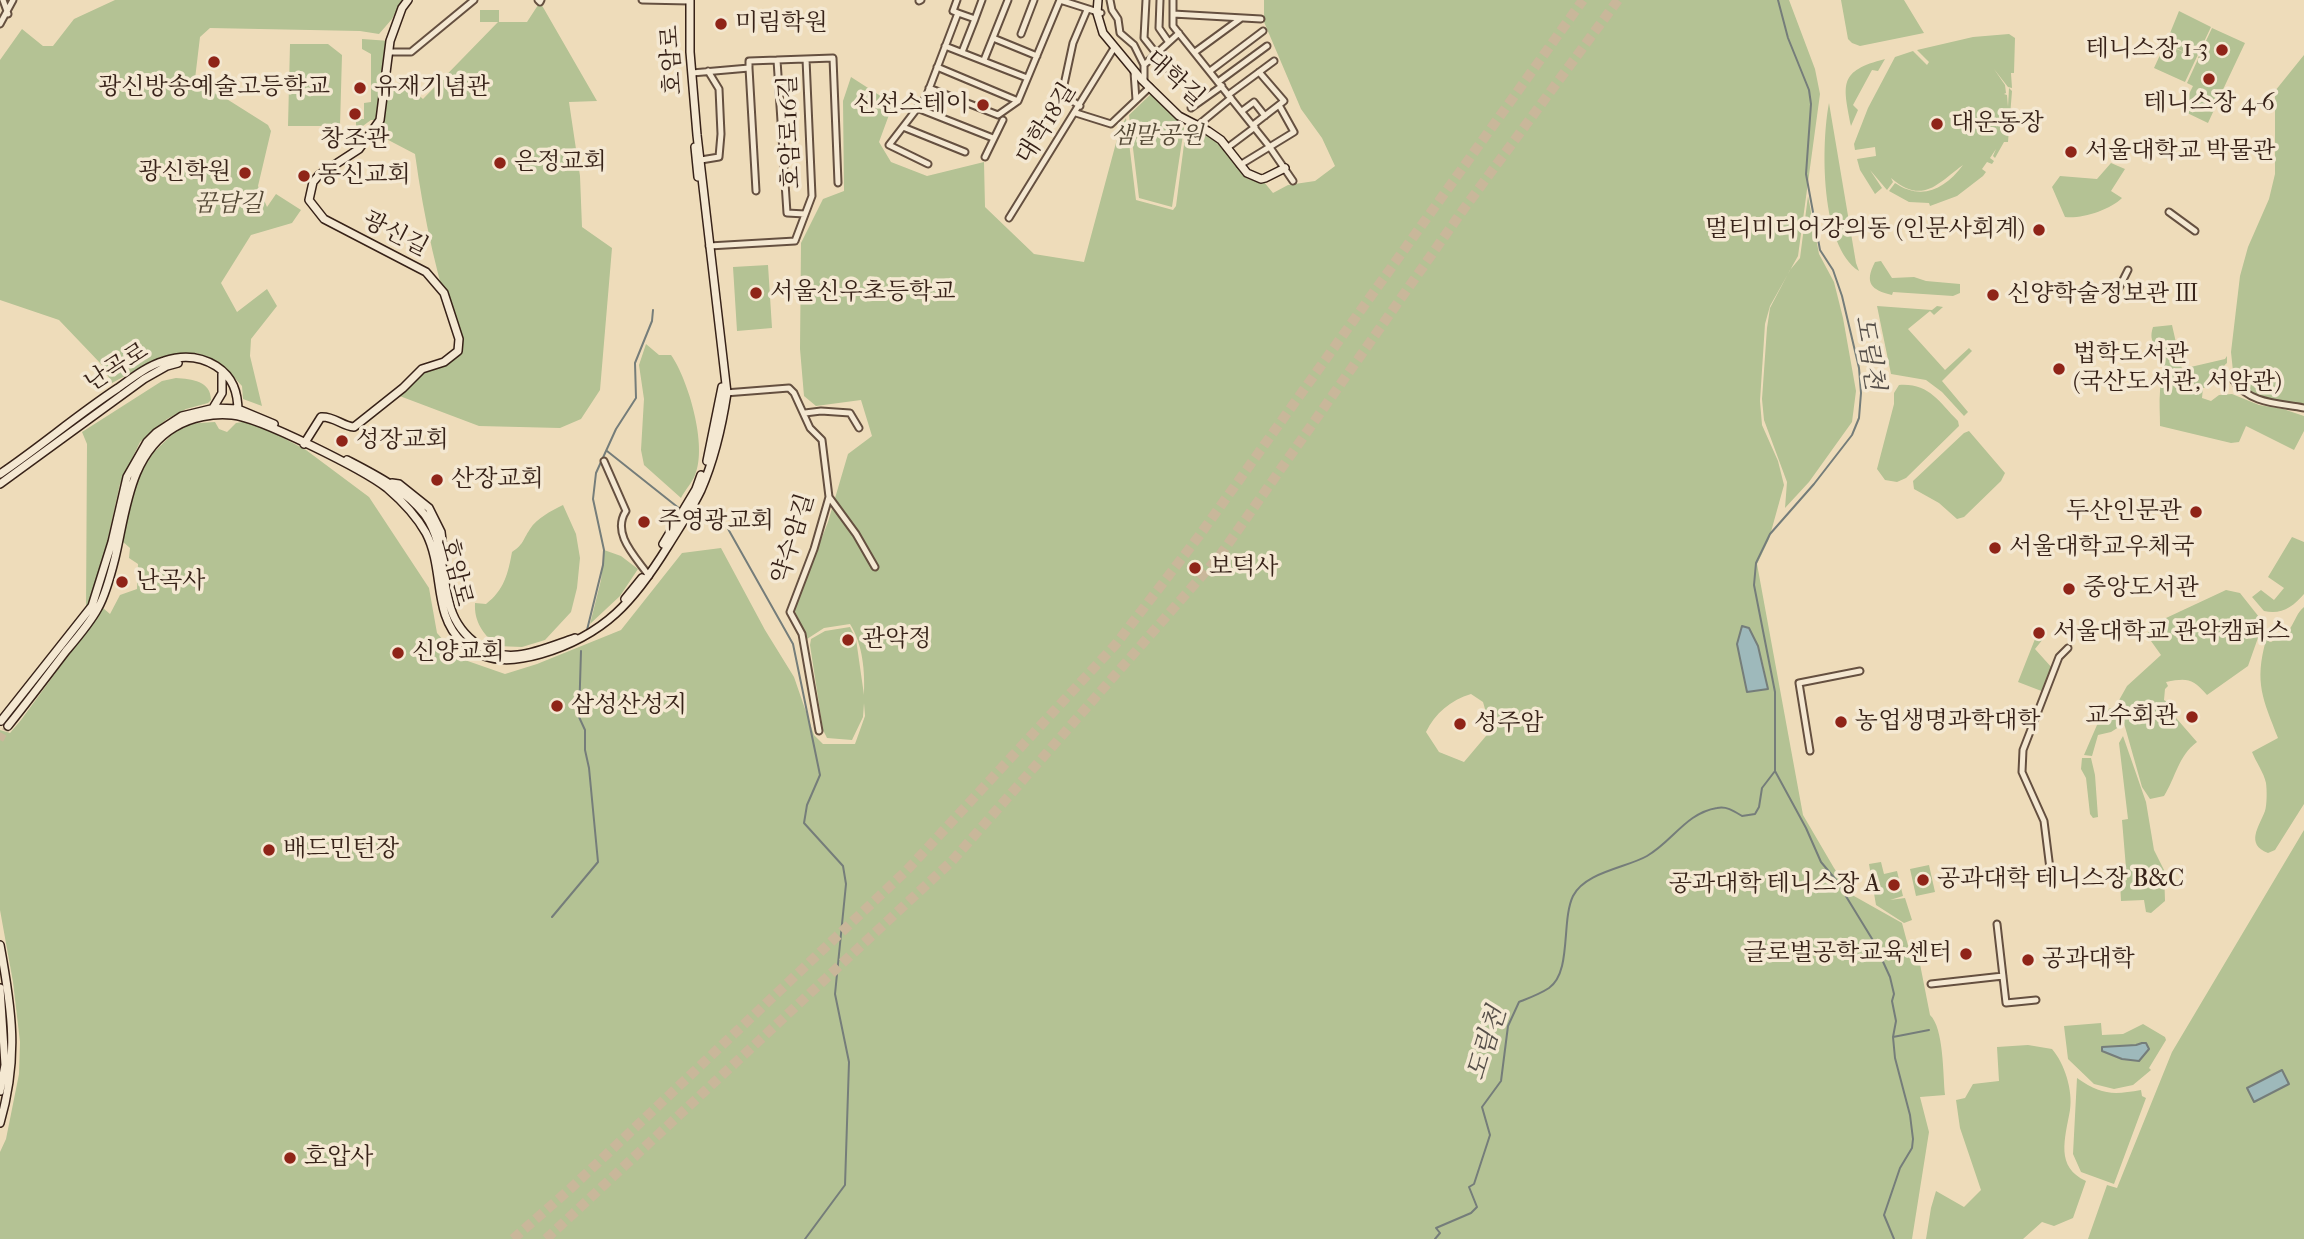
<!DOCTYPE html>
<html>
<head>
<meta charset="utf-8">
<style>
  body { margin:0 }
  canvas { display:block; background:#eedcba }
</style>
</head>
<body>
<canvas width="2304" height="1239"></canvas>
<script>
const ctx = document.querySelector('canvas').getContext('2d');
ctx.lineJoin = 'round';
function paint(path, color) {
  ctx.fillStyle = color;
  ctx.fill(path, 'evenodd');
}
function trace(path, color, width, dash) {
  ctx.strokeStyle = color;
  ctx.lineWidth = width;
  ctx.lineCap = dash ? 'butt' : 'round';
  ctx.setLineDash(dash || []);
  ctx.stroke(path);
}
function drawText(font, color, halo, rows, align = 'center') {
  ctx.font = font + ' "IM FELL French Canon","Noto Serif KR",serif';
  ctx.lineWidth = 7;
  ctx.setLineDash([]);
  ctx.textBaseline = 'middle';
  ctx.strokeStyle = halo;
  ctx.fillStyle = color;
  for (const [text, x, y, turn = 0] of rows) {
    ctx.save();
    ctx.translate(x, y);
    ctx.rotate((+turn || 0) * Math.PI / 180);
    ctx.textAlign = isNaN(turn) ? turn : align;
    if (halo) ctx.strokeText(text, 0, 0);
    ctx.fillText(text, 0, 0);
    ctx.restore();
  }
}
paint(new Path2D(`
  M115 0H402L392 19 379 34 360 31 210 28 200 37 195 79 268 125 271 131 258 186 267 207 276 194 301 210 292 223 251 235 221 283 237 312 267 289 277 306 251 339 250 356 262 406 243 399 242 386 230 373 197 353 160 357 112 383 101 364 59 320 0 300V60L22 29 43 46H53L74 19Z
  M1264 0H1789L1815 69 1820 94 1798 256 1770 306 1765 324 1760 401 1762 425 1778 461 1784 485 1769 539 1757 564 1803 815 1834 868 1854 896 1902 923 1910 953 1919 959 1930 1015C1944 1028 1943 1076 1945 1095L1920 1097 1929 1132 1912 1239H0V1152L6 1139 19 1074 20 1042 13 982 0 910V730L10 733 21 720 103 608 110 614 120 595 137 589 138 564 129 558 130 548 122 541 132 487 153 453 183 424 215 422 219 429 227 432 236 423 249 421 276 434 306 450 369 497 429 588 437 633 459 658 505 674 537 664 621 630 682 553 721 548 765 630 794 677 814 735 823 744H855L865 716 864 703 863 717 852 740 827 738 823 730 810 645 811 639 825 631 850 627 856 639 864 695C865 671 863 645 850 624L824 628 807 639 794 609 828 522 848 454 872 436 861 400 816 406 804 396 800 349 801 243 823 199 844 191 843 101 851 77 893 104 879 142 891 162 927 176 984 162 985 207 1034 254 1084 262 1120 128 1126 118 1136 200 1173 210 1176 206 1186 129 1213 138 1248 179 1264 182 1273 193 1288 185 1315 181 1335 166 1322 138 1301 109 1264 22ZM1755 639 1763 664 1768 689 1747 692ZM1471 694 1483 702 1491 730 1464 762 1439 752 1426 732C1435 713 1451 700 1471 694Z
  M1841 0H1904L1924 33 1860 46 1852 43 1848 39Z
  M540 2 597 101 569 102 580 176 582 227 612 248 600 390 581 419 560 428 479 426 397 395 422 369 444 361 459 345C438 282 424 220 415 154L373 132 379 120H371L356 131V119H364V103L371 102V54L362 49V39L390 41 386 83 406 84 423 99 498 22H480V10H499V22H527Z
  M2179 11 2211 27 2185 82 2154 68 2165 44 2188 54 2166 43Z
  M2212 28 2245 43 2219 98 2211 95 2219 99 2208 123 2181 110 2193 86 2187 83 2198 59 2205 62 2198 58Z
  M2009 34 2015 38 2014 73H2011L2012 88 2008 87 1994 69 2005 85 2006 93 2004 94 2007 95 2008 107 2009 88 2012 91 2008 142H2004L1995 158 1993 156 1996 149 1990 158 1994 161 1992 164 1987 162 1982 169 1986 172 1983 176 1957 196 1930 206 1929 203 1909 202 1889 191 1895 183C1922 201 1945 189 1963 165 1937 184 1923 205 1891 178L1893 182 1887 190 1870 170 1882 188 1875 194 1860 170 1857 159 1876 156 1875 147 1855 150 1854 144 1868 108 1895 57 1913 51 1927 65 1929 62 1917 50 1973 37Z
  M290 44H328L342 55 340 126H288Z
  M2304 55V408L2253 398 2234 381 2231 352 2240 276 2248 247 2269 199 2275 174V91Z
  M1885 59 1878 71 1872 70 1853 105 1858 110 1851 126C1843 84 1838 71 1885 59Z
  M1152 93 1184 128 1172 207 1139 198 1129 115Z
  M1829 103 1856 263 1859 271C1820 246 1821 144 1829 103Z
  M2111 163 2125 169 2111 191 2122 198C2110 210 2082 219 2065 217L2052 187 2060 176 2097 179Z
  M1808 196 1819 254 1834 282 1843 318 1856 391 1852 422 1809 482 1785 508 1787 482 1764 420 1762 399 1767 328 1770 308 1790 270 1800 258Z
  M1881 261 1892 278 1914 277 1926 281 1960 284V293L1953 296 1893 292 1892 295C1871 290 1864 283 1875 262Z
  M768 265 772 328 737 331 733 267Z
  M1877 306 1932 310 1937 306 1943 307 1934 315 1930 311 1908 329 1945 370 1969 348 1972 351 1942 381 1968 412 1964 416 1942 392 1926 380 1891 374Z
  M2172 325 2182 369 2225 359 2227 356V363C2217 371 2218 384 2203 388L2202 398 2211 401 2219 395 2232 394 2259 405 2283 409 2304 416V431L2294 450 2246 426 2239 442 2231 443 2160 426C2160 414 2159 402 2160 391 2160 382 2165 371 2164 363 2160 345 2147 345 2153 327Z
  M646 344 659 355H671C688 379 708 446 695 475 692 483 685 490 681 498L644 465 641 450 644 399 639 365Z
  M176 378C192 379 211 381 211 400L208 403 186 409 167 419 140 442 120 484 104 556 86 611 87 444 82 432 162 381Z
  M1899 385C1929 383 1938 401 1958 421L1959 426 1906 478 1897 482 1885 480 1877 469 1894 404V393Z
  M1969 431 2005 473 2001 481 1964 517 1957 519 1939 503 1914 489 1913 481 1964 433Z
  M563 505 576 534 580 558 577 588 571 612 545 640 522 647 496 646C483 633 474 622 475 603L486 604C504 590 508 574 512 552 524 544 522 541 530 529 537 518 551 511 563 505Z
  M2292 537 2304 542V594C2293 607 2281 615 2264 611L2252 597 2261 590 2274 600 2284 588 2268 577Z
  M604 550 621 556 638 569 620 596 590 624 601 580Z
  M2226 590 2240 593 2259 617V635L2248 666 2207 695C2192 678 2187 678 2166 682L2168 686 2165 689 2164 700 2168 703 2171 701 2175 705 2170 711 2197 742C2178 756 2176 777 2164 796L2150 799 2142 787 2118 702 2127 686 2161 655 2146 634 2166 618Z
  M2304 607V804L2275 850 2268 853C2245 844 2259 827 2265 811 2267 805 2267 790 2266 783 2264 773 2256 762 2252 752L2278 738C2263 699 2254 683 2266 640L2271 642C2278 638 2287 633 2291 627 2296 619 2297 613 2304 607Z
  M2035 639H2043L2035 649 2053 669 2044 692 2018 682Z
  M2110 708 2116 712 2122 725 2111 732 2098 735 2092 756 2084 755 2100 718Z
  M2123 736 2146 802 2154 850 2164 870 2165 901 2151 913 2146 912 2144 900 2121 901 2120 881 2127 880 2122 820 2128 819 2119 743Z
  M2082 758H2091L2095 775 2098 817 2093 818 2090 814 2086 778 2081 769Z
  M2304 830V1239H2088L2107 1185 2117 1188 2172 1052Z
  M1881 862 1884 874 1897 871 1903 896 1890 900 1905 898 1912 920 1904 923 1876 905 1869 864Z
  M1929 865 1935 892 1916 896 1910 869Z
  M2101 1023 2102 1035 2123 1034 2143 1024 2165 1037 2166 1040 2149 1068 2151 1070 2133 1085 2114 1089 2094 1084 2068 1059 2064 1026Z
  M2028 1045 2052 1049C2065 1064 2073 1091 2070 1110 2065 1139 2055 1167 2086 1181L2073 1218 2054 1226 2042 1222 2023 1239H1926L1931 1208 1936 1191 1964 1207 1981 1190 1960 1128 1956 1100 1965 1098 1973 1084 1999 1081 1997 1047Z
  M2077 1078C2101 1095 2113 1095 2141 1090L2142 1096 2146 1098 2114 1184 2081 1172 2073 1154Z`), '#b4c294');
const water = new Path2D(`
  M1742 626 1749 628 1758 646 1768 689 1747 692 1737 644Z
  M2142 1043H2146L2149 1049 2139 1061 2122 1059 2102 1051V1047L2136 1045Z
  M2282 1070 2289 1084 2254 1102 2247 1088Z`);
paint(water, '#9eb9bb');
trace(water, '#757d7a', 2);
trace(new Path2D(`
  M1778 0 1788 38 1809 90 1811 104 1806 174 1820 250 1833 270 1842 296 1859 368 1861 393 1859 418 1852 435 1814 484 1770 534 1756 563 1754 585 1775 692V771L1806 828 1821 862 1836 880 1874 942 1890 977 1894 994 1892 1001 1896 1021 1893 1037 1895 1058 1910 1115 1913 1139 1912 1148 1900 1168 1884 1215 1894 1239
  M607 451 680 509
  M692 513 727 527 793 644 820 775 807 805 804 823 843 866 846 884 835 994 849 1062 845 1185 805 1239
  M587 630 603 565 604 550 593 499 596 473 616 429 636 398 635 363 652 321 653 310
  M552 917 598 862 589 768 585 750V730L579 717 581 651
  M1893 1037 1929 1030
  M1435 1239 1440 1233 1436 1228 1471 1213 1477 1207 1469 1187 1474 1184 1490 1135 1482 1107 1501 1081 1508 1026 1519 1002C1529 998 1540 994 1549 988 1572 972 1561 921 1573 896 1585 872 1626 868 1647 856 1673 841 1686 813 1717 808 1727 806 1734 811 1742 816L1755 814 1759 807 1762 788 1775 771`), '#757d7a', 2);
trace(new Path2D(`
  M0 740 8 726`), '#c9b79a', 7, [7, 3.5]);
trace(new Path2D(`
  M513 1239 570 1189 907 870 1116 644 1199 536 1583 0
  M546 1239 952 861 1221 554 1463 210 1618 0`), '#c9b79a', 10, [10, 5]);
const street = new Path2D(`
  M3 0 8 14
  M538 0 540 2 541 0
  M642 0 690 1
  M957 0 953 11 958 13
  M1060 0 1101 13
  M1110 0 1112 10 1118 19 1120 33 1134 45 1144 65
  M1146 0 1144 38 1174 76
  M1160 0 1159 28 1168 41
  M1173 0V26L1269 146 1293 181
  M919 1 921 0
  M1173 14 1261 19
  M0 24 13 0
  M1021 34 1034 0
  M993 38 1037 56
  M945 46 1027 78
  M389 52H411L474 0
  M962 52 975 19
  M1195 52 1240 19
  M777 60 787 213 805 214
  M984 60 1008 0
  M937 67 1018 101
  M749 68 756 191
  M1210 71 1263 31
  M1134 72 1136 100
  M692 73 749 68V61L833 58 838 183
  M1144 82V65L1179 33
  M1218 82 1267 46
  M929 88 998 115 1018 101 1060 0
  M1228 95 1274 61
  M1080 106 1062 94 1073 43 1087 10
  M917 108 993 138
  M1191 108 1222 86
  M1242 111 1254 102 1265 116
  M1076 113 1111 124 1150 87
  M1253 125 1284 101 1259 72
  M1197 126 1231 98
  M903 127 965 152
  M1227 148 1255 127
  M985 157 1003 120
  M701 160 719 157 721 134 719 89 708 71
  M928 164 889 145 926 97 958 13 975 19 982 0
  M1240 165 1294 132 1279 105
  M2169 212 2195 231
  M1009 218 1114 48
  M709 246 795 241 812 196 806 59
  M2115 296 2128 270
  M2234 381C2250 404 2278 403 2304 408
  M725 393 789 388 794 393 810 428 822 440 829 497 814 549 790 612 802 634 819 731
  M805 413 821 411 850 413 859 428
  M604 461 626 511C611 534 636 557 649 576
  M829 497 856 534 875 567
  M1810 751 1799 683 1860 671
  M2052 885 2044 821 2022 772 2023 750 2059 657 2068 648
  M1997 924 2006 1003 2036 1000
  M1931 984 2003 976`);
const secondary = new Path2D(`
  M1098 0 1097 13 1103 33 1142 80 1179 116 1208 131 1221 140 1247 173 1261 179 1265 178 1285 168
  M695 147 698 177
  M213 408 222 393V374
  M304 444 321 417C334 416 342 426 354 427L403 388 422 369 444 362 458 351 459 339 444 293 426 272 324 219 309 200 313 182 319 175 359 149 380 120 390 41 402 8 408 0
  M347 460C374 474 406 490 425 515 443 540 441 573 449 602 456 633 485 659 518 655 537 653 557 644 575 638
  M707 461 722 387
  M0 474C40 447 77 415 118 388 132 378 147 366 164 361 182 355 200 356 216 366 233 377 238 392 238 412
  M392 483 399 484 429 508 441 532 444 557
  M0 484 144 379 167 366 178 363
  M663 544 696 489 701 475
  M625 599 642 578
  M1 721 92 606 112 542 127 477 147 442 156 433 182 416 215 408 238 409 274 424
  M8 726C28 701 47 676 66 651 77 638 90 623 98 608 106 594 111 574 115 558 126 512 129 454 175 427 191 417 214 413 232 415 259 417 364 470 387 488 401 500 417 517 426 533 445 570 432 615 463 643 486 664 513 662 541 654 605 635 634 601 668 546 679 528 692 509 701 490 715 458 722 426 727 393L697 135 690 52V0
  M0 945C12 1010 19 1058 0 1123
  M0 988 5 1065 0 1091`);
trace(street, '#655040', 9);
trace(secondary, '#372218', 10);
trace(street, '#f4e8d2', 5);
trace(secondary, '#f4e8d2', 7);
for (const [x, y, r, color] of [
  [721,24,7,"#8f2418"],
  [2222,50,7,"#8f2418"],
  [214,62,7,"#8f2418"],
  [2209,79,7,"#8f2418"],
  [360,88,7,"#8f2418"],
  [983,105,7,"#8f2418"],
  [355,114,7,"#8f2418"],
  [1937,124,7,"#8f2418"],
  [2071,152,7,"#8f2418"],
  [500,163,7,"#8f2418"],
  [245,173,7,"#8f2418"],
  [304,176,7,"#8f2418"],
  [2039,230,7,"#8f2418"],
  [756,293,7,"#8f2418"],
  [1993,295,7,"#8f2418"],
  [2059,369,7,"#8f2418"],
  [342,441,7,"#8f2418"],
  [437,480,7,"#8f2418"],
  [2196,512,7,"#8f2418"],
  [644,522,7,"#8f2418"],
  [1995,548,7,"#8f2418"],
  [1195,568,7,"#8f2418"],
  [122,582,7,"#8f2418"],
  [2069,589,7,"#8f2418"],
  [2039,633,7,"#8f2418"],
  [848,640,7,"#8f2418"],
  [398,653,7,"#8f2418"],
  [557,706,7,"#8f2418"],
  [2192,717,7,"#8f2418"],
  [1841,722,7,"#8f2418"],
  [1460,724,7,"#8f2418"],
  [269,850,7,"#8f2418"],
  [1923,880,7,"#8f2418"],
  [1894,885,7,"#8f2418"],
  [1966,954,7,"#8f2418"],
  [2028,960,7,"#8f2418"],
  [290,1158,7,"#8f2418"]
]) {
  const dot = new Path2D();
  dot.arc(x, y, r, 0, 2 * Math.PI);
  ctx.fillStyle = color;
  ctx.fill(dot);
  trace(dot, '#f4e8d2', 2.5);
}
drawText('24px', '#372218', '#f4e8d2', [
  ["미림학원",735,24],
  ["테니스장 1-3",2208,50,"right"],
  ["광신방송예술고등학교",214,88,"center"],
  ["유재기념관",374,88],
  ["테니스장 4-6",2209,104,"center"],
  ["신선스테이",969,105,"right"],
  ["대운동장",1951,124],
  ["창조관",355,140,"center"],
  ["서울대학교 박물관",2085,152],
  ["은정교회",514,163],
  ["광신학원",231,173,"right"],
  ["동신교회",318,176],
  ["멀티미디어강의동 (인문사회계)",2025,230,"right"],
  ["서울신우초등학교",770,293],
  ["신양학술정보관 Ⅲ",2007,295],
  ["법학도서관",2073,355],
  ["(국산도서관, 서암관)",2073,383],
  ["성장교회",356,441],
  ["산장교회",451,480],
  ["두산인문관",2182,512,"right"],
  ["주영광교회",658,522],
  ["서울대학교우체국",2009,548],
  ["보덕사",1209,568],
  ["난곡사",136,582],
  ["중앙도서관",2083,589],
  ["서울대학교 관악캠퍼스",2053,633],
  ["관악정",862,640],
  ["신양교회",412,653],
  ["삼성산성지",571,706],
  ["교수회관",2178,717,"right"],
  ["농업생명과학대학",1855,722],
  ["성주암",1474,724],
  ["배드민턴장",283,850],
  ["공과대학 테니스장 B&C",1937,880],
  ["공과대학 테니스장 A",1880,885,"right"],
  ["글로벌공학교육센터",1952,954,"right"],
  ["공과대학",2042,960],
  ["호압사",304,1158]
], 'left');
drawText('24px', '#372218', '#f4e8d2', [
  ["호암로",673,60,-93],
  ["대학길",1174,79,42],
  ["대학18길",1047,124,-58],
  ["호암로16길",791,132,-92],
  ["광신길",395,235,27],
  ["난곡로",117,368,-32],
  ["약수암길",794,539,-73],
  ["호암로",455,572,76]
]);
drawText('italic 24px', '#564a37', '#f4e8d2', [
  ["샘말공원",1157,137],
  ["꿈담길",228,205]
]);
drawText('italic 26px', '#564f49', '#f4e8d2', [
  ["도림천",1868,353,81],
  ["도림천",1488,1044,-72]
]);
</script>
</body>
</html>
